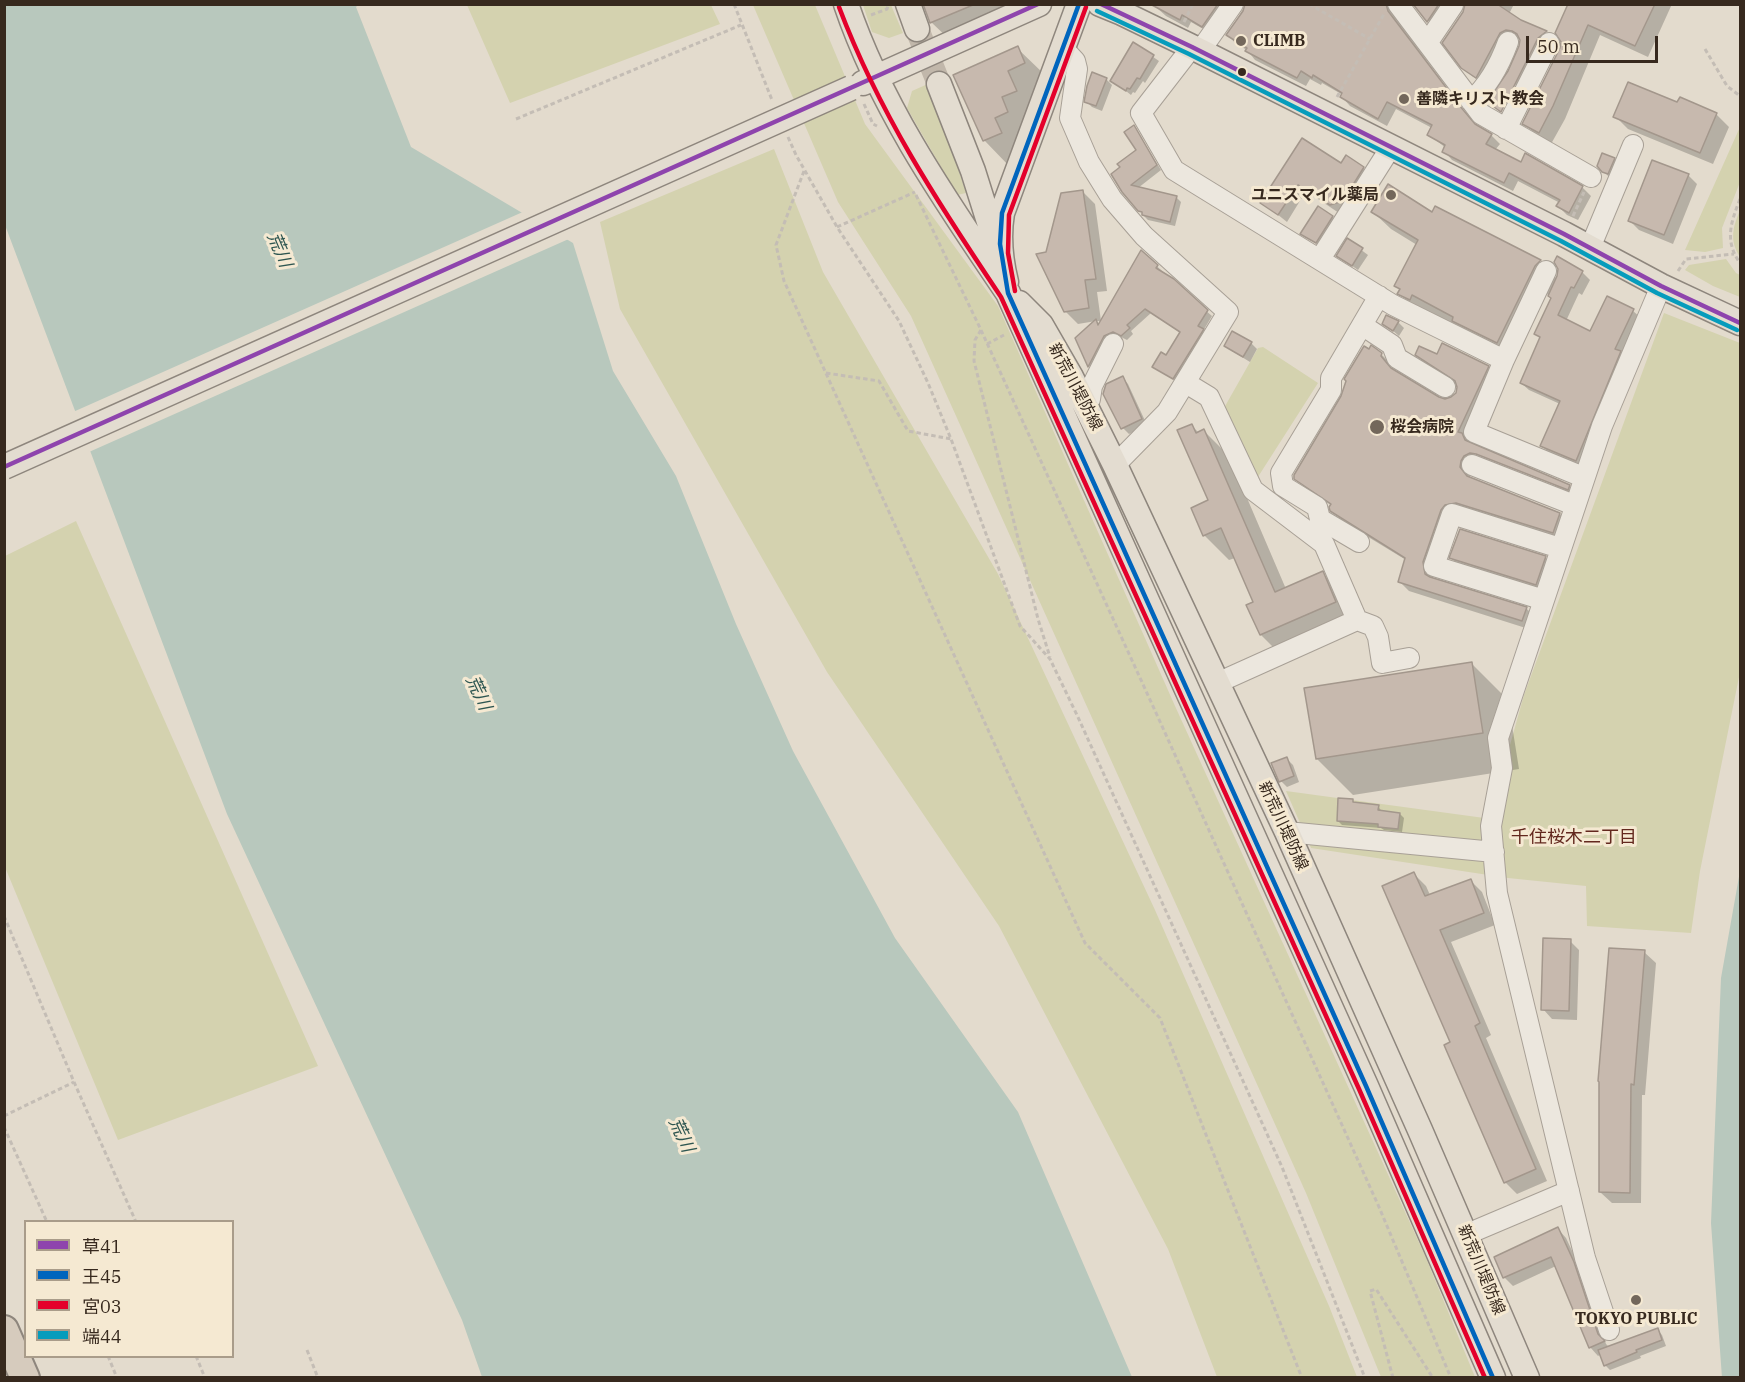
<!DOCTYPE html>
<html>
<head>
<meta charset="utf-8">
<style>
  body { margin:0 }
  #map { position:relative; width:1745px; height:1382px; overflow:hidden; background:#e3dbcd; font-family:"IBM Plex Serif","Noto Sans JP",serif }
  canvas { display:block }
  .frame { position:absolute; inset:0; border:6px solid #37291e; pointer-events:none }
  .legend { position:absolute; left:24px; top:1220px; width:210px; height:138px; box-sizing:border-box; background:#f5e9d2; border:2px solid #a99c8a; margin:0; padding:8px 10px; list-style:none; font-size:18px; color:#37291e }
  .legend li { display:flex; align-items:center; gap:12px; height:30px }
  .legend b { width:30px; border:2px solid #a99c8a }
  .scale { position:absolute; left:1526px; top:36px; width:132px; height:27px; box-sizing:border-box; border:3px solid #37291e; border-top:0; padding-left:8px; font-size:18px; line-height:21px; white-space:nowrap; color:#37291e; -webkit-text-stroke:4px #f5e9d2; paint-order:stroke }
</style>
</head>
<body>
<div id="map">
<canvas width="1745" height="1382"></canvas>
<div class="frame"></div>
<ul class="legend">
<li><b style="height:8px;background:#8e44ad"></b>草41</li>
<li><b style="height:8px;background:#0065bd"></b>王45</li>
<li><b style="height:8px;background:#e4002b"></b>宮03</li>
<li><b style="height:8px;background:#069cbc"></b>端44</li>
</ul>
<div class="scale">50 m</div>
</div>
<script>
const ctx = document.querySelector('canvas').getContext('2d');
ctx.lineJoin = 'round';
function paint(path, color) {
  ctx.fillStyle = color;
  ctx.fill(path, 'evenodd');
}
function trace(path, color, width, dash) {
  ctx.strokeStyle = color;
  ctx.lineWidth = width;
  ctx.lineCap = dash ? 'butt' : 'round';
  ctx.setLineDash(dash || []);
  ctx.stroke(path);
}
function drawText(font, color, halo, rows, align = 'center') {
  ctx.font = font + ' "IBM Plex Serif","Noto Sans JP",serif';
  ctx.lineWidth = 6;
  ctx.setLineDash([]);
  ctx.textBaseline = 'middle';
  ctx.strokeStyle = halo;
  ctx.fillStyle = color;
  for (const [text, x, y, turn = 0] of rows) {
    ctx.save();
    ctx.translate(x, y);
    ctx.rotate((+turn || 0) * Math.PI / 180);
    ctx.textAlign = isNaN(turn) ? turn : align;
    if (halo) ctx.strokeText(text, 0, 0);
    ctx.fillText(text, 0, 0);
    ctx.restore();
  }
}
paint(new Path2D(`
  M467 5H711L720 24 510 103Z
  M753 5H815L865 124 998 306 1175 706 1426 1258 1475 1377H1381L1306 1193 911 316 838 202Z
  M863 5H891L903 33 889 38 872 32Z
  M930 83 966 193 957 195 907 108 912 91Z
  M1740 127V182L1722 228 1723 248 1705 252 1685 250Z
  M774 149 823 272 998 574 1155 910 1329 1306 1357 1377H1217L1168 1249 999 926 827 672 620 309 600 222Z
  M1740 210V257C1729 240 1733 227 1740 210Z
  M1726 259 1736 273 1740 275V297L1713 286 1685 270 1689 265Z
  M1664 313 1740 343V672L1700 871 1691 933 1587 926 1586 886 1508 878 1311 848 1286 791 1499 820 1508 752 1524 695Z
  M1263 347 1318 383 1256 480 1224 408 1258 348Z
  M76 521 318 1066 118 1140 5 867V556Z`), '#d4d2af');
paint(new Path2D(`
  M5 5H358L356 7 411 147 573 243 613 371 676 476 736 624 793 751 895 938 1018 1112 1132 1377H482L462 1320 227 814 5 225Z
  M1740 871V1377L1722 1378 1711 1223 1721 978Z`), '#b8c8bd');
paint(new Path2D(`
  M525 211 571 238 89 452 73 412Z`), '#e3dbcd');
paint(new Path2D(`
  M927 4H1014L951 41 931 22Z
  M1159 4H1233L1212 34 1191 22 1188 28 1166 16 1157 8Z
  M1246 4H1398L1395 9 1394 16 1456 100 1454 104 1477 127 1491 135 1500 144 1495 150 1521 164 1582 187 1591 196 1578 220 1567 215 1558 206 1560 203 1518 181 1513 191 1452 160 1444 151 1446 148 1429 135 1432 128 1396 109 1387 126 1350 106 1342 97 1343 95 1322 83 1321 85 1310 79 1306 86 1255 60 1247 50 1236 44 1228 35Z
  M1415 4H1455L1436 30Z
  M1466 4H1514L1509 14 1546 33 1554 41 1510 119 1502 114 1516 85 1514 84 1500 112 1489 102 1514 64 1521 40 1516 38 1485 85 1472 76 1463 67Z
  M1570 4H1672L1648 57 1600 35 1565 119 1551 144 1536 135 1524 123 1561 49Z
  M1134 44 1159 61 1145 83 1143 81 1135 93 1133 92 1131 95 1112 80Z
  M1017 48 1045 75 1011 168 984 140 955 76Z
  M1106 79 1112 85 1102 111 1092 107 1086 101Z
  M1716 114 1729 127 1713 164 1628 129 1615 116Z
  M1134 127 1161 170 1138 188 1176 197 1181 202 1175 226 1148 220 1143 215H1149L1123 191 1138 150Z
  M1303 140 1342 165 1363 168 1371 176 1339 213 1306 191 1287 222 1262 202Z
  M1614 159 1620 165 1609 177 1599 166Z
  M1688 175 1697 184 1673 244 1639 230 1629 220Z
  M1083 192 1095 204 1107 291 1097 292 1101 321H1096L1100 325 1142 252 1162 271 1161 273 1212 316 1203 331 1208 335 1178 383 1154 366 1167 357 1181 333 1151 313 1131 331 1133 334 1127 340 1119 336 1111 339 1094 371 1089 366 1077 338 1096 321 1078 324 1065 311 1048 254Z
  M1436 208 1540 262 1557 279 1582 272 1590 280 1582 295 1579 293 1566 321 1591 333 1633 311 1641 318 1584 468 1550 454 1542 446 1560 404 1529 390 1521 383 1541 339 1536 334 1552 299 1547 294 1515 360 1471 338 1461 328 1430 312 1428 316 1417 311 1399 293 1401 291 1396 286 1417 245 1391 229 1373 212 1433 214Z
  M1332 217 1336 222 1321 247 1302 233Z
  M1348 240 1368 255 1358 270 1338 256Z
  M1398 322 1404 328 1399 336 1384 323Z
  M1251 343 1257 349 1250 362 1232 351 1226 346Z
  M1381 354 1391 364 1390 367 1394 372 1444 400 1456 395 1458 388 1457 383 1427 365 1417 355 1438 356 1488 367 1498 377 1468 441 1569 486 1579 496 1470 472V478L1560 514 1570 524 1563 542 1459 512 1432 573 1433 580 1526 608 1536 618 1532 630 1409 591 1399 581 1406 560 1342 521 1332 510V506L1306 488 1295 478ZM1470 450 1556 484 1555 486 1469 452Z
  M1123 378 1128 384 1147 425 1129 434 1123 428Z
  M1191 425 1199 433 1204 431 1229 456 1286 589 1322 573 1348 598 1360 627 1286 660 1261 635 1255 602 1235 558 1229 560 1204 535 1210 501Z
  M1545 557 1551 563 1542 590 1457 564 1451 558Z
  M1472 664 1508 700 1519 769 1353 795 1317 759Z
  M1287 759 1293 765 1299 782 1287 787 1281 781Z
  M1353 801 1356 804 1378 806 1382 812 1400 814 1404 818 1402 832 1384 830 1381 828 1342 825 1338 821Z
  M1414 874 1426 886 1430 895 1470 880 1482 892 1495 925 1451 942 1491 1035 1486 1038 1547 1181 1517 1194 1505 1182 1452 1043Z
  M1570 941 1579 950 1577 1020 1552 1019 1543 1009Z
  M1644 952 1656 963 1645 1095H1642L1641 1203H1612L1600 1192Z
  M1558 1229 1566 1238 1582 1272 1606 1344 1609 1347 1657 1329 1662 1335 1666 1346 1640 1356 1641 1358 1610 1370 1605 1365 1601 1354 1598 1356 1590 1347 1556 1266 1513 1286 1504 1277Z`), '#0003');
const building = new Path2D(`
  M923 4H973V5L930 23Z
  M1150 4H1218L1202 27 1182 15 1180 20Z
  M1245 4H1386L1388 11 1448 90 1445 96 1459 105 1475 124 1492 134 1486 144 1521 162 1525 153 1583 186 1569 213 1556 206 1560 200 1509 173 1504 183 1442 152 1445 145 1427 135 1432 125 1387 102 1378 119 1340 97 1342 93 1313 75 1312 78 1301 71 1297 78 1245 51 1247 48 1226 35 1243 11Z
  M1413 4H1439L1427 22Z
  M1465 4H1497L1521 20 1547 31 1538 38 1501 112 1487 102 1508 71 1519 46 1520 40 1517 34 1512 31 1506 30 1500 33 1476 78 1461 68 1442 43 1463 12Z
  M1568 4H1655L1635 46 1588 25 1553 106 1539 133 1522 124 1560 48 1561 42 1555 33Z
  M1133 42 1154 55 1140 79 1137 78 1130 89 1127 88 1126 91 1110 81Z
  M1018 46 1025 63 1008 71 1017 91 1002 97 1008 112 995 118 1002 133 983 141 953 75Z
  M1092 72 1107 78 1096 106 1084 102 1087 86Z
  M1628 82 1677 102 1680 97 1717 113 1700 153 1613 117Z
  M1134 125 1157 165 1131 185 1177 196 1170 222 1142 215V212L1138 211 1122 192 1111 174 1120 167 1117 164 1136 150 1124 132Z
  M1302 138 1341 163 1346 155 1364 167 1343 201 1330 205 1298 185 1278 215 1260 203Z
  M1602 153 1615 158 1608 174 1602 172 1597 166Z
  M1652 160 1689 174 1664 235 1628 221Z
  M1388 184 1432 212 1435 206 1541 260 1535 266 1497 343 1452 321 1453 317 1412 295 1410 300 1397 294 1400 289 1394 286 1418 240 1371 212Z
  M1083 190 1096 279 1085 280 1089 308 1064 312 1036 254 1046 252 1061 193Z
  M1318 206 1333 216 1316 243 1300 234Z
  M1347 238 1363 248 1352 266 1336 256Z
  M1141 250 1158 265 1156 268 1174 279 1208 310 1198 326 1204 329 1173 379 1152 367 1161 352 1166 355 1180 332 1145 309 1127 325 1130 328 1121 336 1113 332 1104 336 1088 367 1075 338 1096 319 1098 325Z
  M1557 256 1583 271 1574 288 1571 287 1558 315 1590 331 1607 296 1634 309 1615 349 1621 351 1576 461 1540 446 1560 401 1520 383 1540 337 1534 334 1551 298 1548 296 1557 276 1558 269 1554 262Z
  M1386 315 1399 321 1393 331 1382 324Z
  M1232 331 1252 342 1243 357 1224 346Z
  M1442 343 1489 366 1458 432 1462 433 1465 440 1570 485 1568 490 1476 454 1470 453 1464 456 1461 461 1460 467 1467 476 1560 513 1553 533 1456 503 1445 505 1441 510 1423 562 1425 574 1430 577 1527 607 1522 621 1398 582 1405 558 1330 511 1329 507 1331 504 1294 479V475L1341 396 1346 381 1344 379 1364 346 1369 349 1371 345 1382 353 1381 356 1391 368 1439 397 1445 399 1451 397 1456 393 1457 387 1455 381 1415 355 1419 346 1437 354Z
  M1123 376 1142 419 1121 429 1103 394 1106 384Z
  M1192 424 1196 433 1204 429 1275 592 1323 571 1336 602 1260 635 1246 605 1253 602 1221 528 1203 536 1191 508 1208 500 1177 430Z
  M1460 529 1546 556 1536 585 1449 558Z
  M1472 662 1483 733 1316 759 1304 688Z
  M1287 757 1294 776 1279 782 1271 763Z
  M1338 798 1353 799V802L1379 805 1378 810 1400 813 1398 829 1378 827V824L1337 821Z
  M1414 872 1425 896 1471 879 1484 913 1440 930 1480 1023 1475 1026 1536 1169 1504 1183 1444 1045 1450 1042 1382 886Z
  M1543 938 1571 939 1569 1011 1541 1010Z
  M1609 948 1645 950 1634 1085 1631 1084 1630 1193 1599 1192V1082L1598 1081Z
  M1558 1227 1574 1262 1598 1334 1605 1341 1589 1348 1551 1257 1503 1278 1494 1257Z
  M1658 1328 1662 1340 1636 1350 1637 1352 1604 1366 1598 1350Z`);
paint(building, '#c7b9ae');
trace(building, '#a3978c', 1.5);
trace(new Path2D(`
  M917 29 939 84`), '#c1b7aa', 24, [24, 12]);
const minor = new Path2D(`
  M1398 4 1481 114 1591 177
  M1428 42 1453 5
  M1192 47 1141 113 1174 170 1393 305 1504 360
  M1063 48 1075 61 1077 69 1070 118 1089 162 1112 199 1144 236 1228 312 1167 412 1115 465
  M1200 51 1233 4
  M1471 101C1489 85 1500 64 1508 42
  M1506 129 1549 43
  M1590 248 1633 145
  M1320 259 1391 147
  M1546 271 1504 360 1474 432 1583 477
  M1362 325 1392 345 1397 358 1445 387
  M1186 383 1209 397 1253 490 1324 544 1357 620 1217 683
  M1086 405 1090 399 1092 386 1113 344
  M1472 465 1574 505
  M1359 542 1320 519 1317 507 1283 486 1281 473 1331 390V378L1379 296
  M1544 600 1434 566 1452 514 1560 548
  M1357 620 1373 626 1378 637 1382 663 1409 658
  M1287 832 1494 852
  M1465 1235 1569 1191
  M1609 1330 1585 1258 1497 893 1491 826 1502 768 1498 738 1602 426 1661 286`);
const major = new Path2D(`
  M846 4C882 110 946 201 1008 293L1366 1086 1493 1378
  M908 4 917 29
  M1100 4 1122 13 1192 47 1564 234 1661 286 1740 323
  M863 83 1039 4
  M939 84 973 171 995 241
  M1006 282C1000 258 998 237 1002 213L1079 4
  M1019 303 1041 325 1071 377 1115 465 1287 832 1420 1130 1527 1378`);
const highway = new Path2D(`
  M4 1330 25 1378`);
trace(minor, '#a8a096', 22);
trace(major, '#8e867d', 27);
trace(highway, '#8e867d', 32);
trace(new Path2D(`
  M734 4 772 100
  M1309 4 1370 39
  M871 15 887 9 888 6
  M1184 22 1193 4
  M1705 49 1727 86 1740 96
  M1337 97 1384 14
  M864 104 873 124 877 126
  M516 119 741 25
  M788 137 796 155 837 227 899 321 928 383 951 439 1020 626 1050 659 1077 715 1282 1167 1365 1378
  M804 171 776 245 784 281 1085 943 1160 1018 1302 1378
  M916 195 981 330 975 340 974 361 1038 619 1050 657
  M1740 199C1731 222 1724 241 1740 263
  M1573 216 1584 192
  M837 227 915 192
  M1678 271 1686 259 1734 254
  M981 330 1157 715 1379 1207 1451 1378
  M987 344 1004 335
  M826 373 879 381 908 431 951 439
  M4 916 74 1082 136 1222
  M4 1116 74 1082
  M4 1127 47 1222
  M307 1350 318 1378
  M108 1356 117 1378
  M196 1356 205 1378
  M1393 1378 1370 1291 1376 1289 1433 1378`), '#c4bdb5', 3, [4.5, 3]);
trace(minor, '#ece7de', 20);
trace(major, '#e3dcd0', 24);
trace(highway, '#d6cbbd', 28);
const majorBridge = new Path2D(`
  M4 467 851 88`);
trace(majorBridge, '#8e867d', 27, []);
trace(majorBridge, '#e3dcd0', 24);
trace(new Path2D(`
  M1101 4 1192 47 1564 234 1661 286 1740 323
  M4 467 1038 4`), '#8e44ad', 4.5);
trace(new Path2D(`
  M1079 4 1002 213 1000 244 1008 293 1366 1086 1493 1378`), '#0065bd', 4.5);
trace(new Path2D(`
  M839 7C879 113 938 203 1001 297L1359 1089 1485 1378
  M1015 291 1008 253 1009 215 1086 7`), '#e4002b', 4.5);
trace(new Path2D(`
  M1097 11 1189 54 1561 241 1657 293 1737 330`), '#069cbc', 4.5);
for (const [x, y, r, color] of [
  [1241,41,6,"#73675b"],
  [1242,72,5,"#37291e"],
  [1404,99,6,"#73675b"],
  [1391,195,6,"#73675b"],
  [1377,427,8,"#73675b"],
  [1636,1300,6,"#73675b"]
]) {
  const dot = new Path2D();
  dot.arc(x, y, r, 0, 2 * Math.PI);
  ctx.fillStyle = color;
  ctx.fill(dot);
  trace(dot, '#f5e9d2', 2);
}
drawText('bold 16px', '#37291e', '#f5e9d2', [
  ["CLIMB",1253,41],
  ["善隣キリスト教会",1416,99],
  ["ユニスマイル薬局",1379,195,"right"],
  ["桜会病院",1390,427],
  ["TOKYO PUBLIC",1636,1319,"center"]
], 'left');
drawText('16px', '#37291e', '#f5e9d2', [
  ["新荒川堤防線",1075,387,62],
  ["新荒川堤防線",1283,826,65],
  ["新荒川堤防線",1481,1270,67]
]);
drawText('italic 18px', '#2e5651', '#f5e9d2', [
  ["荒川",279,250,67],
  ["荒川",478,693,65],
  ["荒川",681,1135,65]
]);
drawText('18px', '#63281e', '#f5e9d2', [
  ["千住桜木二丁目",1574,838]
]);
</script>
</body>
</html>
